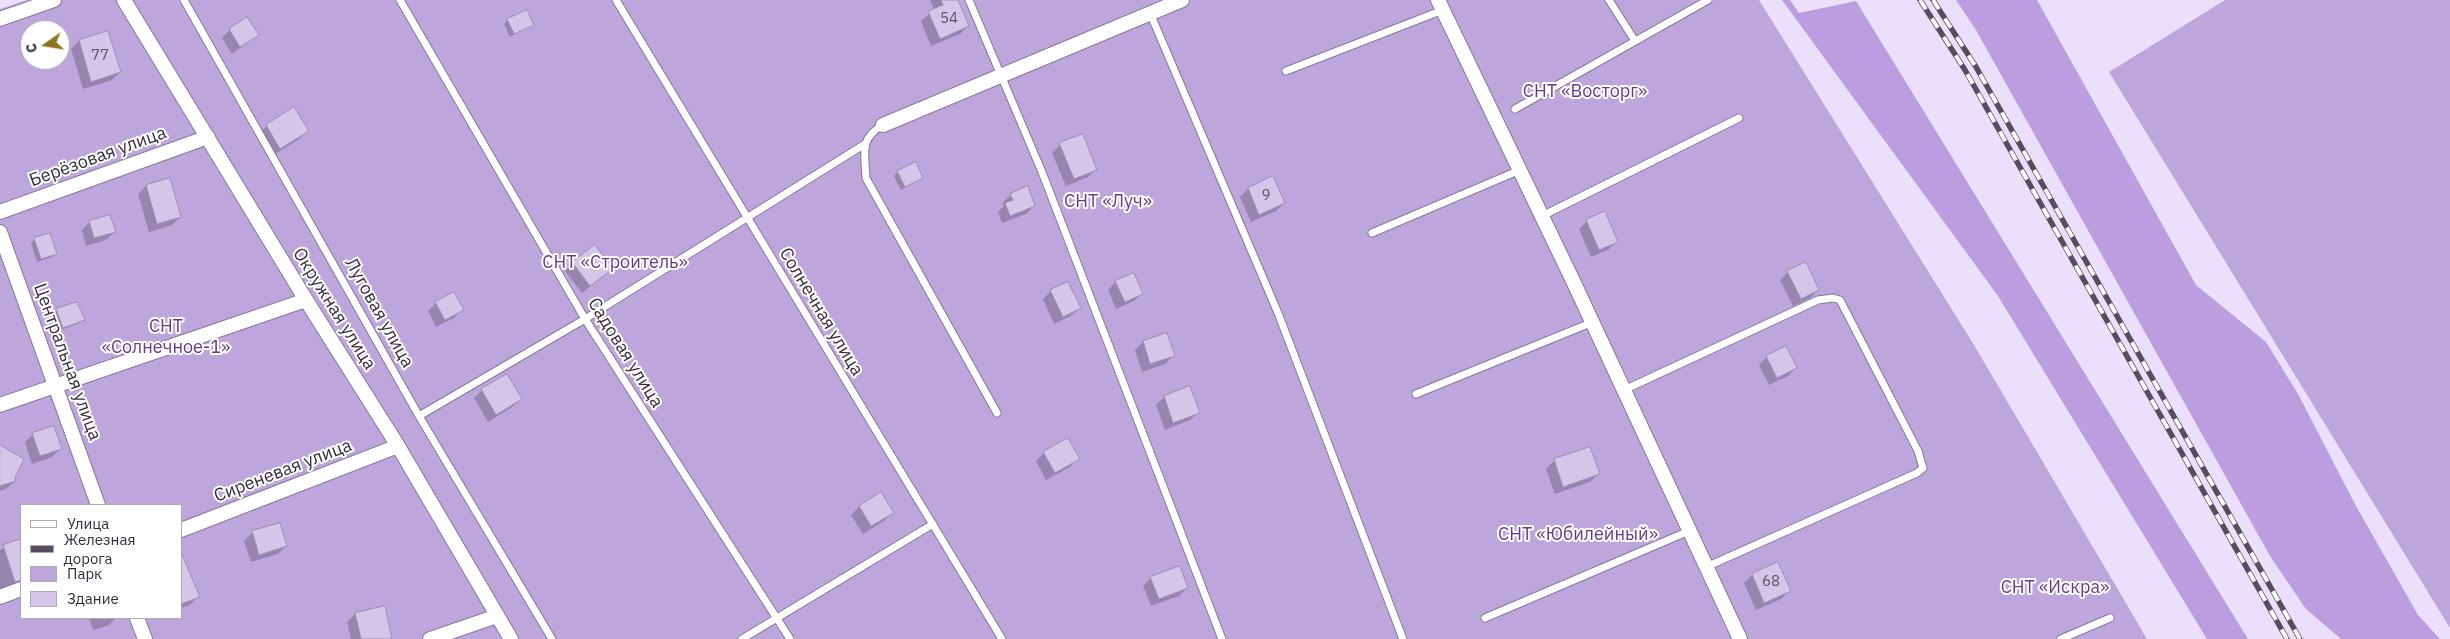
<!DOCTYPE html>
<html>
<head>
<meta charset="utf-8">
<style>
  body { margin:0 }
  #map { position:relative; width:2450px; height:639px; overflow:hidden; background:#ebdffc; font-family:"IBM Plex Sans",sans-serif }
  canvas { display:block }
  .legend { position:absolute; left:20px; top:504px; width:162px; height:115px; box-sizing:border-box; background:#fff; border:1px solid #adabb1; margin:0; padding:6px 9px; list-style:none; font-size:15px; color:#332e3b }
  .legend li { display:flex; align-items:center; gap:10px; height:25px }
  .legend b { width:25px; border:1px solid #adabb1 }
  .north { position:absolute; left:20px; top:20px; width:50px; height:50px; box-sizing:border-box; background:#fff; border:1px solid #adabb1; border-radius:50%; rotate:257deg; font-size:14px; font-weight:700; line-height:20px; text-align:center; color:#332e3b }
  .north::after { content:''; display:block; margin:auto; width:18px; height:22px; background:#8d761b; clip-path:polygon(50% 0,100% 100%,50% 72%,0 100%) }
</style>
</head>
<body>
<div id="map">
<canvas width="2450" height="639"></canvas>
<ul class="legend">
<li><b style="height:6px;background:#fff"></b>Улица</li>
<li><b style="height:6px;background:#544e5e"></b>Железная дорога</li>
<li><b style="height:14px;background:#bda6db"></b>Парк</li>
<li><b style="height:14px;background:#d4c6e9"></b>Здание</li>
</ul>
<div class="north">С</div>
</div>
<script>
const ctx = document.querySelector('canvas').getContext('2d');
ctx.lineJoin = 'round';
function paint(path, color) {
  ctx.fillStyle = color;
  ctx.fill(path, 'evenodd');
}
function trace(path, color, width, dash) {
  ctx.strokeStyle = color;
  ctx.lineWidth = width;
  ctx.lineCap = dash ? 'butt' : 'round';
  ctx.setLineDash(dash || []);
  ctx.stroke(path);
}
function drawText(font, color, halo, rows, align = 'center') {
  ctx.font = font + ' "IBM Plex Sans",sans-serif';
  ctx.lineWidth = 4;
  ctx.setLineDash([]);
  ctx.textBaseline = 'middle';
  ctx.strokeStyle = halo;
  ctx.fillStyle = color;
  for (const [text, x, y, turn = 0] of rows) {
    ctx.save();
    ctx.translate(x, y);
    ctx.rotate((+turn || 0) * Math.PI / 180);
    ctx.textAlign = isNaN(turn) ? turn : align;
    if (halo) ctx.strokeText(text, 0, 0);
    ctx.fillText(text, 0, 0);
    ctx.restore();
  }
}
paint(new Path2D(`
  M27 0H1759L1974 345 2147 639H0V9ZM30 30H60V60H30ZM21 505H181V618H21Z
  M2225 0H2450V628L2109 72Z`), '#bda6db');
paint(new Path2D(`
  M1782 0H1790L1799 13 1856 1 2248 639H2207L1998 296Z
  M1956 0H2037L2196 285 2266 342 2298 394 2356 506 2418 615 2440 639H2341L2306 609 2270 556 1976 30Z`), '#ba9edf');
paint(new Path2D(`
  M930 0H957L968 26 960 34 931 46 921 21 934 10Z
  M508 20 532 24 510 37 504 24Z
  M230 30 257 35 232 54 222 38Z
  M108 32 120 72 112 80 83 89 71 49 79 41Z
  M294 109 307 131 299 139 272 156 258 134 267 126Z
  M1060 145 1096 169 1088 177 1066 186 1052 153Z
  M898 172 922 178 901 190 894 176Z
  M1273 178 1284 203 1276 211 1251 222 1240 197 1248 189Z
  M169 179 180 217 172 225 149 232 138 194 146 186Z
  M1011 195 1034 206 1026 214 1002 223 998 212 1004 206 1002 203Z
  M1587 221 1616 242 1608 250 1591 257 1579 229Z
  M90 222 114 232 106 240 86 246 82 230Z
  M35 239 55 254 52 257 37 262 31 243Z
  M573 263 612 268 582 293 565 271Z
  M1788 272 1818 290 1810 298 1793 306 1780 280Z
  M1116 282 1142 293 1134 301 1116 309 1108 290Z
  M1051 291 1079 308 1071 316 1054 324 1043 299Z
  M436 303 462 310 454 318 436 327 428 311Z
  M57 310 83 320 79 323 59 331 53 314Z
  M1143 342 1173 356 1165 364 1142 372 1135 350Z
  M1767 357 1796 368 1788 376 1769 385 1759 365Z
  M1189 388 1199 412 1190 420 1165 430 1156 405 1164 397Z
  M482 390 520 399 512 407 488 422 474 398Z
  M33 434 60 449 52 457 32 464 25 442Z
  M0 452 15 481 6 489 0 491Z
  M1044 453 1078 458 1070 467 1046 480 1036 461Z
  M1555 460 1598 474 1590 482 1555 494 1546 469Z
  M880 494 892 513 884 521 863 534 851 515 859 507Z
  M253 532 286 546 278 554 251 562 244 541Z
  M21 540V582L0 589V550Z
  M181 555 198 596 190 605 181 608Z
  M1752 575 1789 591 1781 599 1756 610 1744 583Z
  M1151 578 1187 588 1179 596 1151 606 1143 586Z
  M355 614 391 639H351L347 622Z
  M89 618H116L109 625 93 630Z`), '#0003');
const building = new Path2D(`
  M941 0H958L969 26 940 39 928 11 943 5Z
  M527 10 534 25 514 34 507 19Z
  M247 17 259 35 240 47 229 29Z
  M108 31 121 72 91 82 79 40Z
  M294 107 309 131 280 149 266 125Z
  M1083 134 1097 170 1074 179 1059 143Z
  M916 162 923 178 905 187 897 171Z
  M1273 176 1285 203 1259 215 1248 188Z
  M170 178 181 217 157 224 146 185Z
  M1028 186 1035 206 1010 216 1005 203 1013 200 1010 194Z
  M1605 211 1618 242 1599 250 1586 220Z
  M110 215 116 232 94 238 89 221Z
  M50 233 57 254 41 259 34 238Z
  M595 245 613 269 590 286 572 262Z
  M1806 262 1819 290 1801 299 1787 271Z
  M1134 273 1143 294 1125 302 1115 281Z
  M1068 282 1081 308 1063 317 1050 290Z
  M454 292 464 310 445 320 435 302Z
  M77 302 85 320 63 328 56 309Z
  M1167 333 1175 356 1150 364 1143 341Z
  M1786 346 1797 368 1777 378 1766 356Z
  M507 374 522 399 496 415 481 389Z
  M1190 386 1200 413 1173 423 1164 396Z
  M54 426 62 449 40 456 32 433Z
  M1068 438 1080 459 1055 473 1043 452Z
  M0 445 24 459 15 477 16 481 0 486Z
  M1590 447 1600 474 1563 487 1554 459Z
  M881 492 894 513 871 526 859 506Z
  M280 523 287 546 259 555 252 531Z
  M21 539V580L15 582 3 545Z
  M181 552 200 597 181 604Z
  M1778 562 1791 591 1764 603 1752 574Z
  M1180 566 1188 588 1159 599 1150 577Z
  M385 606 392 639H361L355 613Z`);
paint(building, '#d4c6e9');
trace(building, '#9f91b2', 1);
const lane = new Path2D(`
  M184 0 419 416 552 639
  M400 0 585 319 790 639
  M616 0 1002 639
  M969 0 1042 172 1222 639
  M1609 0 1635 41
  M1150 13 1278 313 1403 639
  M1286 71 1443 10
  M1515 109 1708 0
  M883 125C859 138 865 154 866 178L997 413
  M1542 216 1739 118
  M1372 233 1520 170
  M1624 390 1818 300 1833 298 1840 300 1918 451 1923 468 1917 473 1706 567
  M1416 394 1593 322
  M419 416 585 319 865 144
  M1485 618 1689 531
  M742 639 933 524
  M2061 639 2110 618`);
const street = new Path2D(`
  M124 0 306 300 398 446 511 639
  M1438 0 1574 283 1740 639
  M0 19 54 0
  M883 125 1182 0
  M0 212 208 137
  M0 232 98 505
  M0 405 306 300
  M181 530 398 446
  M0 597 21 589
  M137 618 145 639
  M430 639 497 616`);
trace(lane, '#867999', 9);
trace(street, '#867999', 16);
trace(lane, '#fff', 7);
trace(street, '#fff', 14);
const rail = new Path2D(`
  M1920 0 1965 70 2287 639
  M1933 0 1976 67 2300 639`);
trace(rail, '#544e5e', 5.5);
trace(rail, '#fff', 4, [11]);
drawText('15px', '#5b5466', null, [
  ["54",949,19],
  ["77",100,56],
  ["9",1266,196],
  ["68",1771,582]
]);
drawText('18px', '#623c8a', '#fff', [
  ["СНТ «Восторг»",1585,92],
  ["СНТ «Луч»",1108,202],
  ["СНТ «Строитель»",615,263],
  ["СНТ",166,327],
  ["«Солнечное-1»",166,348],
  ["СНТ «Юбилейный»",1578,535],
  ["СНТ «Искра»",2055,588]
]);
drawText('18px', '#332e3b', '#fff', [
  ["Берёзовая улица",98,157,-20],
  ["Окружная улица",334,309,58],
  ["Солнечная улица",821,312,59],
  ["Луговая улица",379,313,61],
  ["Садовая улица",625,353,58],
  ["Центральная улица",67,362,70],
  ["Сиреневая улица",283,471,-21]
]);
</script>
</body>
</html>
